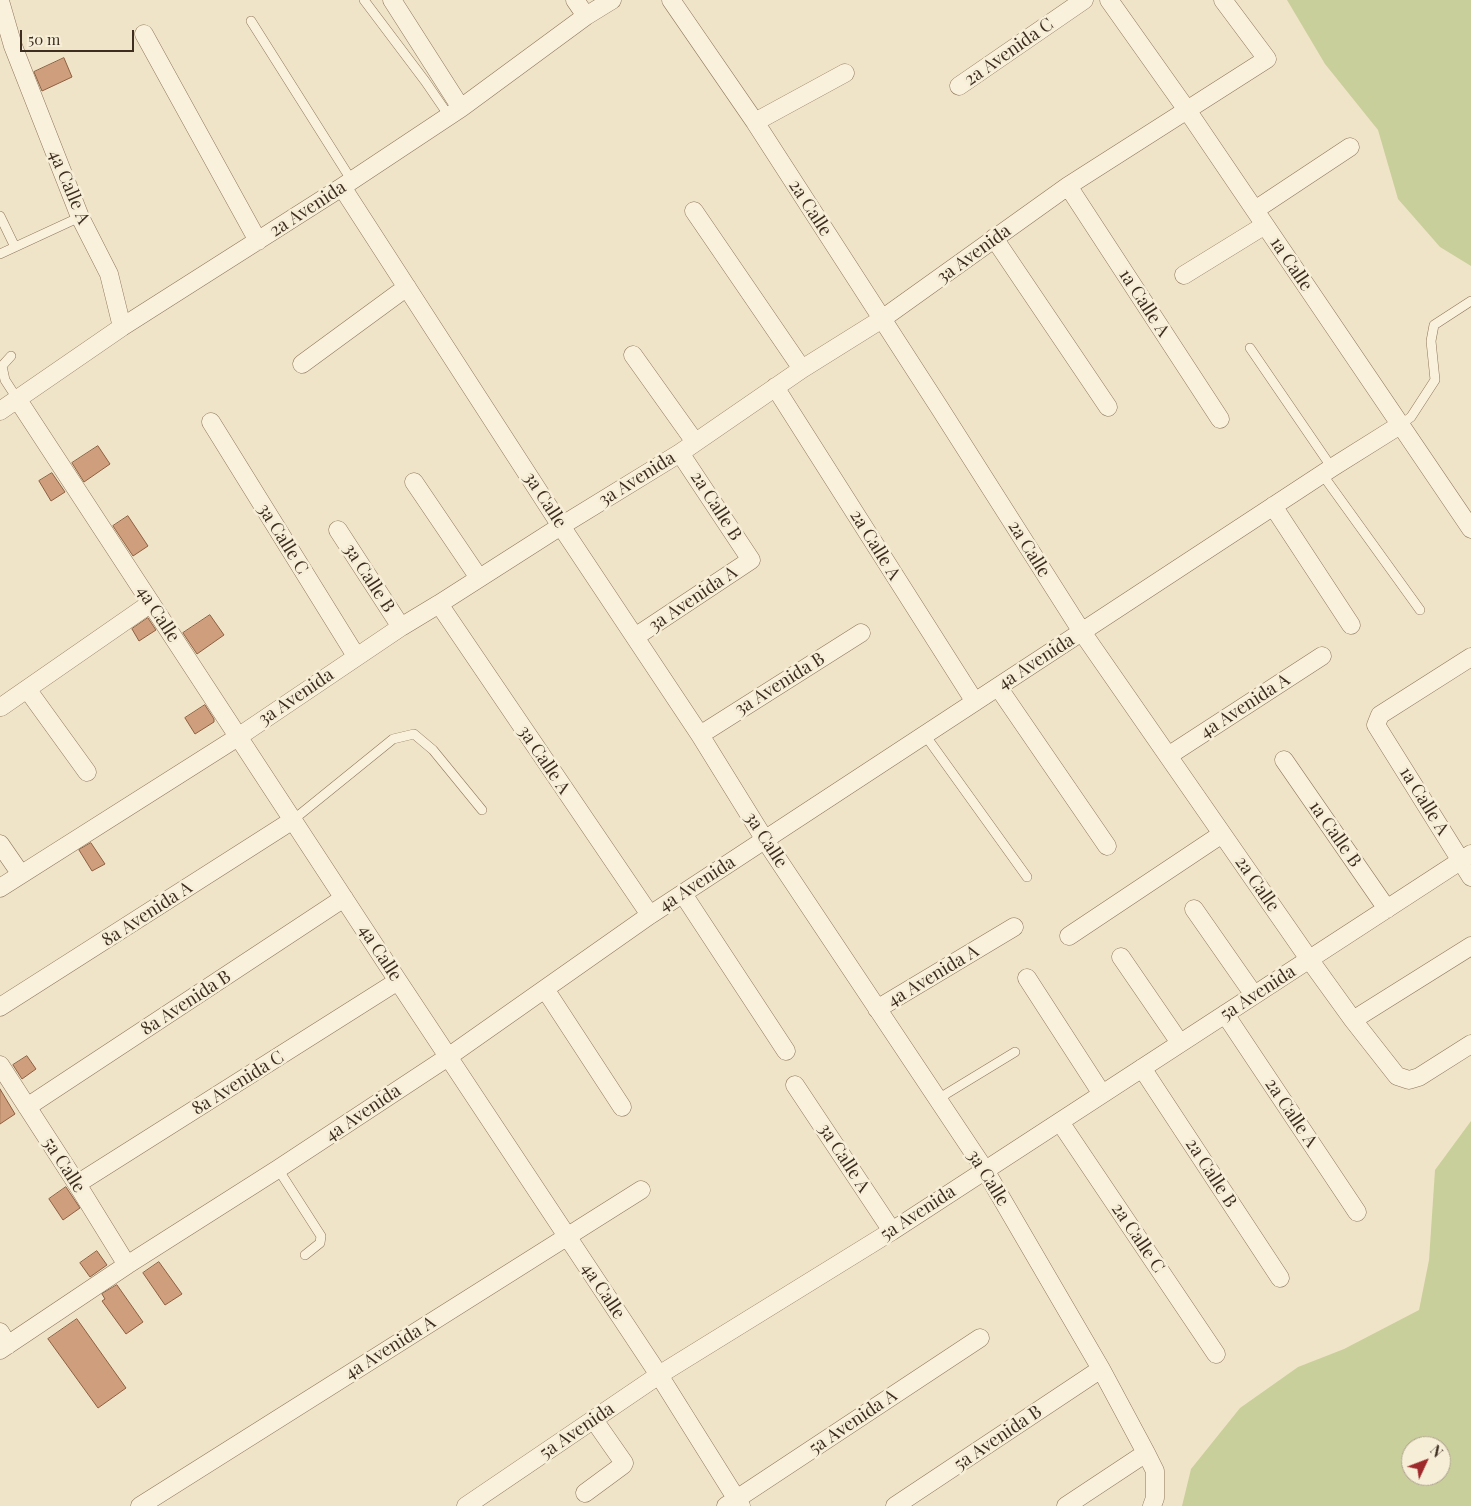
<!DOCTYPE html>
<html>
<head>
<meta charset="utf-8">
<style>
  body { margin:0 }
  #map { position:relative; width:1471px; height:1506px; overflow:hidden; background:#f0e4c8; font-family:"Playfair Display",serif }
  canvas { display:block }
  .north { position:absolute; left:1401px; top:1436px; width:50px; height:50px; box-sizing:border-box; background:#f7eed8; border:1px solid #ada18e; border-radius:50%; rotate:47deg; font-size:14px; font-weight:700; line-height:20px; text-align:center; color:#3d2e20 }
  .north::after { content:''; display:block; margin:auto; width:18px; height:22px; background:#9e2a2b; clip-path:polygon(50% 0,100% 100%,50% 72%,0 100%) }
  .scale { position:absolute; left:20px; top:30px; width:114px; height:22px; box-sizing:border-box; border:2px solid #3d2e20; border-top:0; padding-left:6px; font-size:15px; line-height:18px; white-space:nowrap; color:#3d2e20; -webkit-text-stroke:4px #f7eed8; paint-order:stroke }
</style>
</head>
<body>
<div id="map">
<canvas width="1471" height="1506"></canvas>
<div class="north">N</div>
<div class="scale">50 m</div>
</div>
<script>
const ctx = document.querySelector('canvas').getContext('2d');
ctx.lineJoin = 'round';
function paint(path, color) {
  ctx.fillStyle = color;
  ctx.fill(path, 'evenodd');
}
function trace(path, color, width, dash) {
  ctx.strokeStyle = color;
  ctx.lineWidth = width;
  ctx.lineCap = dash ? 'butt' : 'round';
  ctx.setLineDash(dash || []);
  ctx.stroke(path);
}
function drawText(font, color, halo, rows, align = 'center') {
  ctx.font = font + ' "Playfair Display",serif';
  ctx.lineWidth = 5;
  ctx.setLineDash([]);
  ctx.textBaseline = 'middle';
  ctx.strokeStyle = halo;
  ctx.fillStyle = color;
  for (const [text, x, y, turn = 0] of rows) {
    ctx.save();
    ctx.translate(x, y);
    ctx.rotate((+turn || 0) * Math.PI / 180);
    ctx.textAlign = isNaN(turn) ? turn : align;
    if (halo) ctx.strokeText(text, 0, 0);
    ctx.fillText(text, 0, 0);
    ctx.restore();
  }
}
paint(new Path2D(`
  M1287 0H1471V266L1440 247 1398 199 1378 130 1325 64Z
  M1471 1121V1506H1182L1191 1469 1240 1408 1298 1367 1344 1349 1419 1310 1429 1260 1435 1170ZM1411 1446H1441V1476H1411Z`), '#c9cf9b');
const building = new Path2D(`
  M64 58 72 77 42 91 34 72Z
  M98 446 110 464 84 482 72 463Z
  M52 473 65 492 51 501 39 481Z
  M128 516 148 546 133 556 113 526Z
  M210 615 224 635 197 654 183 633Z
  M148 618 156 630 139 641 132 629Z
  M205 705 214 719V722L195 734 185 718Z
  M91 843 105 864 92 871 79 850Z
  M27 1056 36 1069 22 1079 13 1065Z
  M0 1089 15 1114 0 1124Z
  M66 1187 80 1208 63 1220 49 1199Z
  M97 1251 107 1265 90 1277 80 1263Z
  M159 1262 182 1294 165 1305 143 1273Z
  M117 1285 143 1322 126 1334 102 1301 105 1299 102 1294Z
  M77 1319 126 1388 98 1408 48 1339Z`);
paint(building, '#cf9f7d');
trace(building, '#8d5f41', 1);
const service = new Path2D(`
  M364 0 425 81 449 116
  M251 21 352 181
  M0 216 15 247
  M0 254 80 217
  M1250 348 1330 465 1333 467
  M11 356 2 366 5 380 18 400
  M1400 425 1411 417 1435 380 1431 341 1434 325 1471 301
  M1322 474 1420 610
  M925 735 1027 877
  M293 820 393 739 414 734 433 750 482 810
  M939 1102 946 1094 1015 1052
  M278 1169 321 1236 320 1243 305 1255`);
const minor = new Path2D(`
  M392 0 461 108
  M575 0 586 16
  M671 0 755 122 939 407 1082 632 1309 959 1353 1020 1397 1076 1409 1080 1419 1077 1471 1044
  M1109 0 1187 110 1471 529
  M0 1 13 46 80 217 109 274 122 327
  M144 34 258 241
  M959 86 1084 0
  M755 122 845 73
  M1068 186 1220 419
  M342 187 561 526 700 735 765 840 985 1170 1101 1369 1146 1453 1155 1471V1498L1152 1506
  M1255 210 1350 147
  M694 211 802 369
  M994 238 1108 407
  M1184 275 1265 225
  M633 355 695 442
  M302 364 407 287
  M775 387 975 702
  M18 400 398 981 659 1375 741 1506
  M0 411 122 327 342 187 461 108 586 16 612 0
  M211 422 356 656
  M414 482 479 578
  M1273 506 1351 625
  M338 530 401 627
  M439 604 650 915
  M635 637 751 560 680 453
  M1471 657 1380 715 1376 725 1471 877
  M998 687 1107 846
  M27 689 87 772
  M1 707 151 603
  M700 735 861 633
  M1168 756 1322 656
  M1284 760 1387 909
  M0 844 20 873
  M0 888 238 737 401 627 439 604 561 526 680 453 802 369 882 319 1068 186 1267 59 1223 0
  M683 894 786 1051
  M1194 909 1254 995
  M1069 936 1222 834
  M1121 957 1180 1043
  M1027 978 1102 1094
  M545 989 622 1107
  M0 1007 293 820
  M877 1009 1014 927
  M1225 1014 1357 1212
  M1353 1020 1471 946
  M0 1065 77 1184 127 1265
  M1142 1068 1280 1278
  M795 1085 892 1231
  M27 1107 344 898
  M1060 1122 1216 1354
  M77 1184 398 981
  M0 1332 8 1345
  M0 1350 127 1265 278 1169 448 1057 650 915 1333 467 1400 425
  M585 1493 623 1465 624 1463 594 1420
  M140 1506 641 1190
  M466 1506 659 1375 892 1231 1471 854
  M726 1506 980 1338
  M895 1506 1101 1369
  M1066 1506 1146 1453`);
trace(service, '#8d765c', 10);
trace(minor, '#8d765c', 19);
trace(service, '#faf1dc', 9);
trace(minor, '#faf1dc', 18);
drawText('18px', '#3d2e20', '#f7eed8', [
  ["2a Avenida C",1009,52,-35],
  ["4a Calle A",69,187,67],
  ["2a Calle",810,208,57],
  ["2a Avenida",308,209,-33],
  ["3a Avenida",974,254,-36],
  ["1a Calle",1291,264,56],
  ["1a Calle A",1144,303,57],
  ["3a Avenida",637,479,-32],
  ["3a Calle",545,500,57],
  ["2a Calle B",716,506,57],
  ["3a Calle C",283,539,58],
  ["2a Calle A",875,545,58],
  ["2a Calle",1029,549,58],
  ["3a Calle B",369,578,57],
  ["3a Avenida A",693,599,-34],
  ["4a Calle",158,614,57],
  ["4a Avenida",1036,662,-33],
  ["3a Avenida B",780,684,-32],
  ["3a Avenida",296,697,-34],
  ["4a Avenida A",1245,706,-33],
  ["3a Calle A",544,760,56],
  ["1a Calle A",1424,801,58],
  ["1a Calle B",1335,834,55],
  ["3a Calle",766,840,57],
  ["4a Avenida",697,884,-33],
  ["2a Calle",1257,884,55],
  ["8a Avenida A",147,914,-33],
  ["4a Calle",380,953,57],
  ["4a Avenida A",933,976,-31],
  ["5a Avenida",1258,993,-33],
  ["8a Avenida B",186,1003,-33],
  ["8a Avenida C",238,1083,-32],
  ["4a Avenida",363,1113,-34],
  ["2a Calle A",1291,1113,56],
  ["3a Calle A",844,1158,57],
  ["5a Calle",64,1165,57],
  ["2a Calle B",1211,1173,57],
  ["3a Calle",988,1178,58],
  ["5a Avenida",918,1213,-33],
  ["2a Calle C",1138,1238,56],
  ["4a Calle",603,1291,56],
  ["4a Avenida A",390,1348,-32],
  ["5a Avenida A",853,1422,-34],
  ["5a Avenida",577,1431,-34],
  ["5a Avenida B",998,1438,-34]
]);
</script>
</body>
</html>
